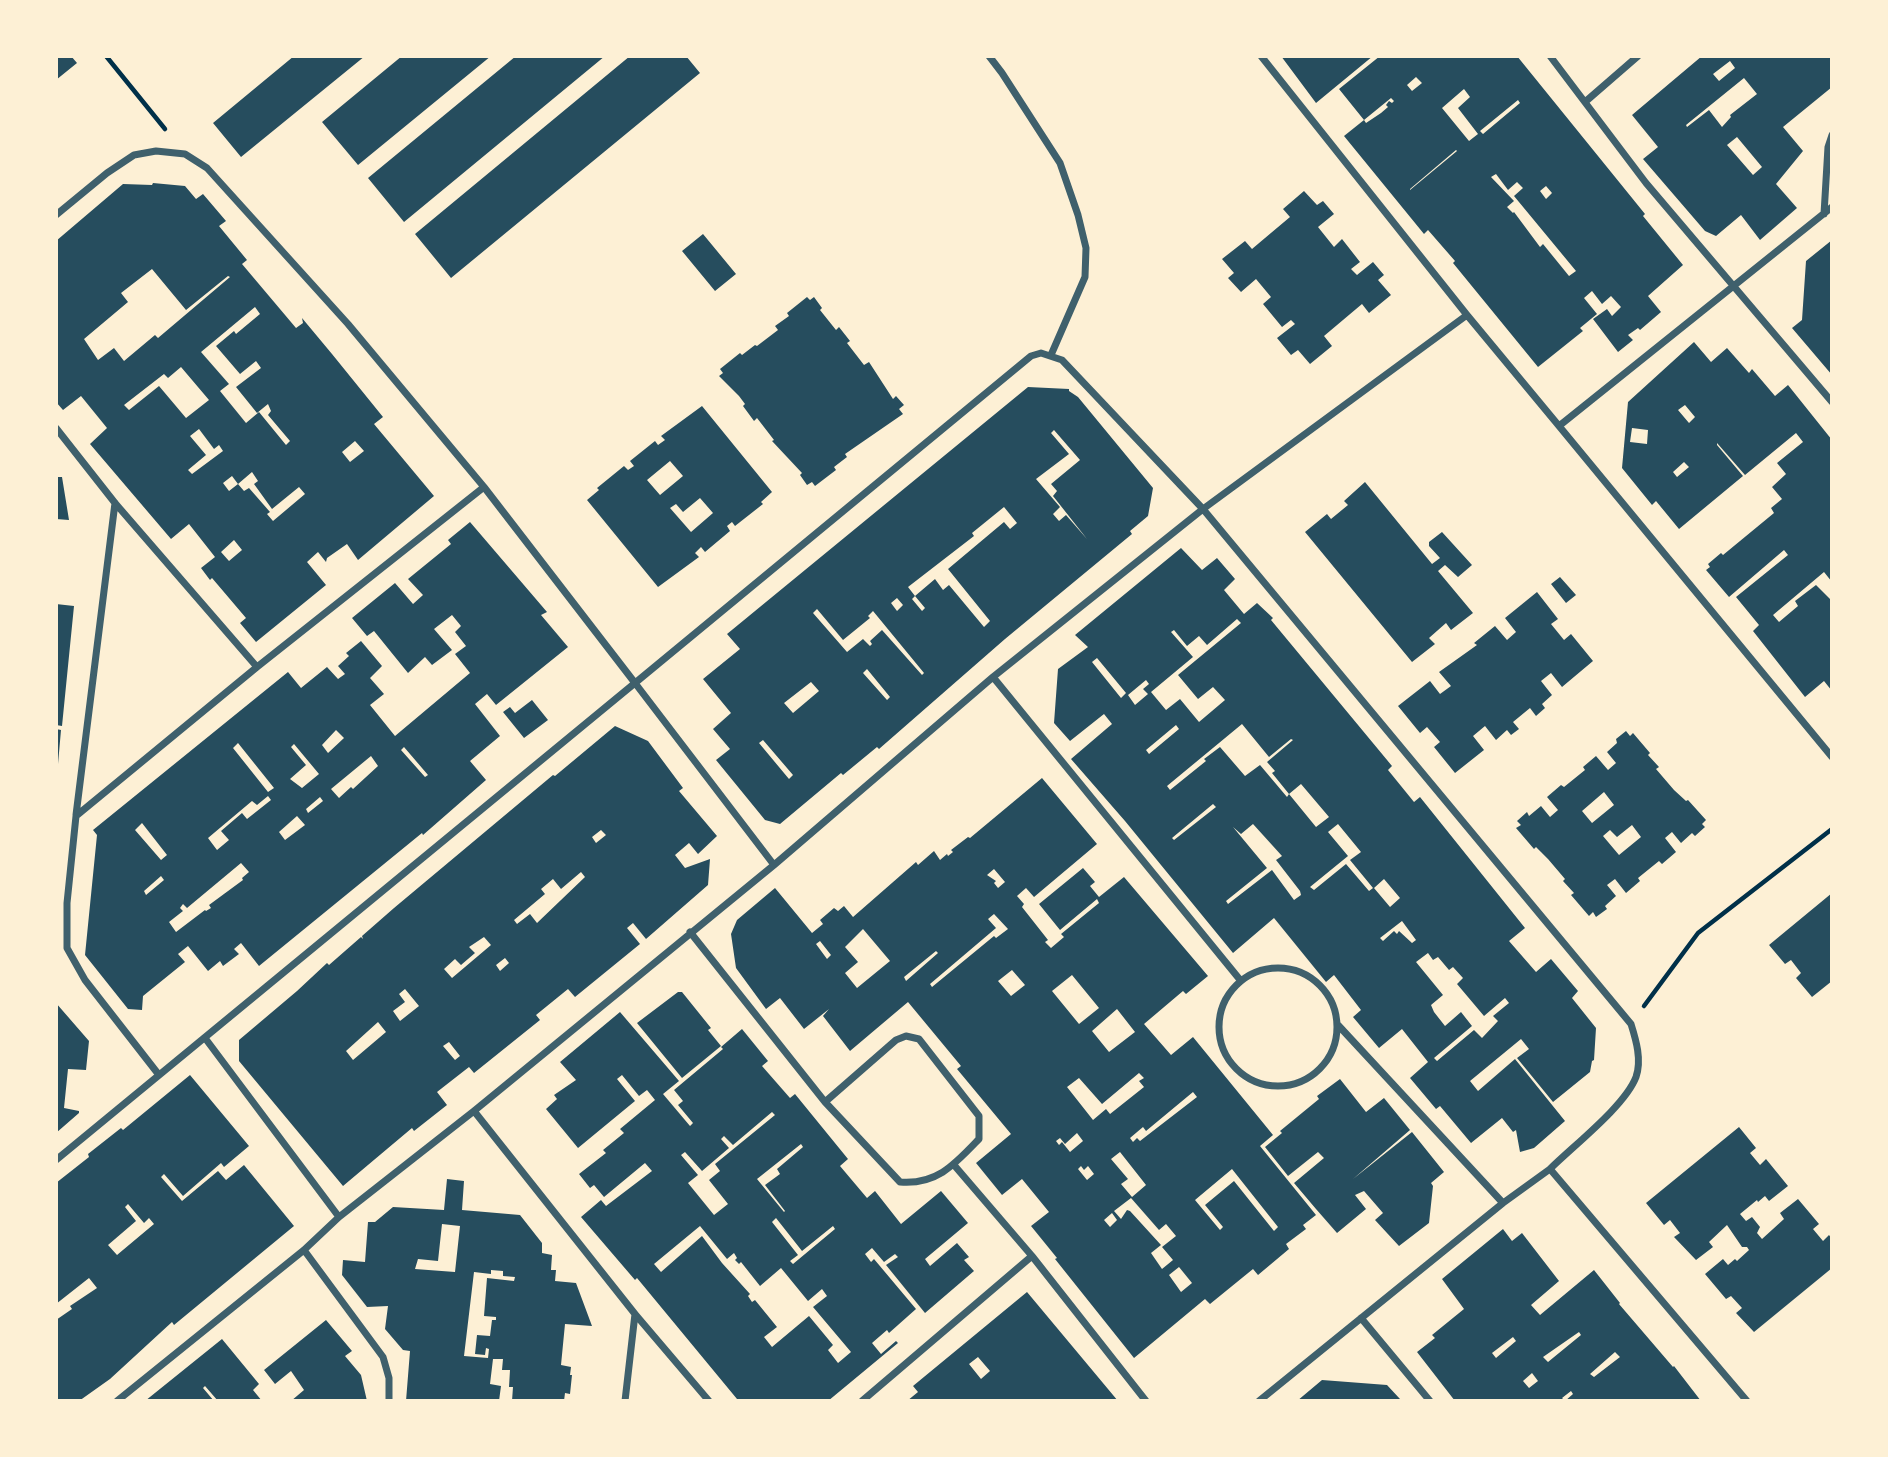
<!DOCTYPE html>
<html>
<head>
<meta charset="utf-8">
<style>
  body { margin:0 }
  #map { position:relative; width:1888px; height:1457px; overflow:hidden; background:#fdf0d5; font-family:"Titillium Web",sans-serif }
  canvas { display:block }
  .frame { position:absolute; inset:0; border:58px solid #fdf0d5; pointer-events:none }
</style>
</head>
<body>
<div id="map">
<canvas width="1888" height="1457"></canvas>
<div class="frame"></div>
</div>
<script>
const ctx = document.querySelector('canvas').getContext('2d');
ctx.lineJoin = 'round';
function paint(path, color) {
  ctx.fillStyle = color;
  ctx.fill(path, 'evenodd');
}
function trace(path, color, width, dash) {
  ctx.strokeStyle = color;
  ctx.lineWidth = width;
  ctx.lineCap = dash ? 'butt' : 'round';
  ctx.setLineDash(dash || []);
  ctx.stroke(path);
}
paint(new Path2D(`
  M56 56H71L77 63 56 80Z
  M294 56H365L241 157 213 123Z
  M402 56H491L358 165 322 122Z
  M516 56H605L404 222 368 178Z
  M630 56H686L700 73 451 278 415 234Z
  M1281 56H1373L1316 103Z
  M1380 56H1517L1645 214 1643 216 1683 265 1648 296 1661 312 1640 330 1638 328 1628 335 1633 340 1618 352 1593 319 1607 309 1612 316 1621 307 1611 296 1602 304 1592 291 1584 298 1597 314 1580 328 1583 331 1538 367 1453 263 1455 261 1428 230 1424 234 1344 136 1364 120 1366 123 1381 113 1388 107 1386 105 1389 101 1392 103 1394 101 1391 98 1364 120 1339 89ZM1416 77 1422 83 1412 91 1407 85ZM1464 89 1470 97 1458 108 1478 134 1469 141 1442 108ZM1518 100 1520 103 1483 134 1480 131ZM1456 150 1457 151 1410 190V189ZM1496 174 1508 190 1517 182 1523 188 1514 196 1576 271 1569 276 1543 244 1540 247 1514 212 1513 213 1507 207 1514 201 1491 177ZM1546 186 1552 193 1546 199 1540 191Z
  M1702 56H1832V87L1783 127 1803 151 1776 184 1797 208 1760 240 1741 215 1716 236 1705 231 1643 159 1658 147 1632 115ZM1730 61 1735 68 1719 81 1713 74ZM1744 78 1757 94 1730 115 1731 117 1722 127 1709 110 1687 127 1686 125ZM1737 137 1762 167 1753 175 1727 145Z
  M153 183 185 186 196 199 203 194 226 221 219 226 247 260 242 264 296 328 303 323 302 318 332 354 383 417 374 424 434 496 358 560 347 544 327 558 326 562 318 552 307 562 326 585 256 642 240 623 246 618 212 578 210 580 201 568 215 557 189 524 171 539 90 444 107 428 81 396 63 410 56 402V241L123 184 152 185ZM152 269 186 310 228 276 230 277 158 338 155 335 124 361 114 348 98 360 84 339 128 302 121 293ZM255 307 260 314 236 334 234 331 216 346 240 374 256 361 261 368 236 387 257 413 268 404 271 411 268 415 290 441 286 445 259 412 246 423 220 391 229 384 201 352ZM181 367 209 400 186 418 159 386 129 410 124 405 164 374 168 378ZM199 429 214 449 219 445 223 451 192 474 188 470 206 455 190 436ZM355 441 364 451 350 462 342 452ZM252 472 258 481 254 484 272 509 299 487 305 494 273 521 267 514 270 512 249 488 244 491 238 484 229 491 223 483 232 476 238 484ZM234 540 242 550 229 561 221 552Z
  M1304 191 1317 205 1323 201 1334 214 1318 227 1334 247 1342 239 1360 262 1351 269 1357 275 1373 262 1384 275 1378 280 1391 295 1369 313 1362 304 1324 336 1332 346 1310 364 1298 350 1291 355 1277 338 1295 324 1291 320 1282 327 1263 304 1271 297 1256 279 1241 292 1228 278 1234 273 1222 259 1245 241 1252 249 1265 238 1290 217 1283 209Z
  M703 234 736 274 715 291 682 251Z
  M1832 240V375L1792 328 1802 320 1806 261Z
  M807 297 810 300 814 297 822 308 820 310 836 330 839 327 850 341 847 343 864 365 869 362 893 399 896 396 904 405 899 409 903 414 845 454 847 457 834 467 836 470 815 486 812 482 807 485 800 475 802 473 772 441 774 440 757 418 754 421 743 406 745 404 739 396 719 376 723 373 720 369 740 353 742 355 755 345 757 346 778 330 775 326 789 316 787 313Z
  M1694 342 1711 362 1727 348 1749 373 1752 369 1775 396 1788 385 1832 440V582L1824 572 1773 615 1779 622 1798 606 1795 601 1816 585 1832 601V691L1824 681 1805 697 1753 631 1759 625 1736 597 1788 555 1784 550 1729 597 1706 570 1710 567 1708 564 1721 553 1723 555 1774 513 1771 508 1782 499 1772 487 1786 474 1777 463 1803 442 1796 433 1745 475 1717 443V445L1743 476 1679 529 1656 501 1652 505 1622 468 1628 402ZM1685 405 1695 417 1689 423 1678 410ZM1632 428 1648 430 1647 444 1630 442ZM1684 462 1689 467 1677 477 1673 472Z
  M1028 387 1069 389V391L1078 397 1153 488 1148 516 1130 531 1132 534 1005 639 879 749 877 747 843 775 841 773 780 824 765 820 716 760 730 749 713 729 731 713 703 679 740 649 727 634ZM1054 430 1080 460 1051 484 1057 491 1053 496 1087 539 1066 515 1059 521 1053 514 1060 507 1036 479 1069 454 1051 433ZM1004 507 1017 523 1010 529 1004 522 948 569 990 621 984 627 949 585 943 590 935 579 915 596 925 608 922 611 912 599 915 596 908 587 974 536 972 533ZM897 598 903 605 897 611 891 603ZM817 609 843 640 870 618 868 616 873 611 924 673 922 675 882 630 870 641 872 644 870 646 863 639 847 652 813 613ZM867 669 890 697 887 700 863 673ZM811 682 819 691 793 713 784 703ZM763 740 793 775 789 779 759 743Z
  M702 406 772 492 761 502 763 504 735 526 732 522 727 526 730 531 705 552 701 547 695 553 699 557 658 587 587 500 599 490 597 488 624 466 628 470 634 466 630 461 655 441 658 445 665 440 661 436ZM670 461 683 476 660 495 647 480ZM700 498 713 513 691 532 670 508 676 504 683 512Z
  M56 477H62L69 520 56 519Z
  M1365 482 1432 564 1440 558 1429 546V542L1442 532 1472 565 1458 577 1445 565 1438 571 1473 613 1451 630 1446 623 1429 638 1435 644 1412 662 1305 532 1327 514 1331 519 1348 505 1344 501Z
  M470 522 547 612 541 615 568 647 496 705 487 694 475 704 500 736 470 761 486 780 423 835 422 833 259 966 241 943 234 949 239 954 223 966 220 961 208 971 188 946 178 954 185 962 143 996 142 1010 128 1009 85 955 97 835 93 830 288 672 301 688 327 667 338 679 345 674 338 666 349 656 346 653 361 641 382 666 370 678 384 694 370 705 395 736 470 673 455 654 466 646 455 632 461 626 452 615 434 629 452 650 432 665 425 657 408 673 374 631 367 636 352 618 395 583 413 604 423 595 408 579 451 544 448 540ZM336 730 344 738 328 753 322 745ZM238 743 274 788 268 792 233 748ZM294 744 319 774 302 788 290 779 306 765 291 747ZM404 747 428 775 425 777 401 750ZM371 756 378 766 353 789 351 787 339 798 331 789ZM268 796 271 800 247 819 242 813 221 831 229 840 217 850 208 838 252 801 257 805ZM320 797 323 801 308 813 306 809ZM297 816 305 825 285 840 279 832ZM142 823 167 855 161 860 135 830ZM241 863 249 872 242 878 243 880 209 905 211 908 206 911 205 910 176 932 169 922 183 911 180 908 183 904 187 908ZM161 876 164 880 146 895 144 891Z
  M1181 548 1202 570 1217 558 1235 579 1224 590 1244 614 1257 603 1273 618 1271 620 1392 766 1388 770 1414 802 1420 797 1525 928 1509 941 1536 972 1551 959 1578 991 1572 998 1596 1028 1594 1060 1592 1061 1590 1072 1553 1102 1517 1058 1529 1049 1521 1039 1470 1081 1478 1091 1515 1059 1565 1121 1534 1148 1520 1152 1516 1130 1513 1132 1502 1118 1471 1143 1440 1106 1436 1109 1410 1078 1428 1062 1402 1029 1379 1048 1353 1017 1361 1010 1334 975 1326 982 1274 918 1233 953 1125 821 1071 759 1112 724 1104 714 1070 741 1054 723 1058 669 1088 647 1075 635ZM1237 619 1241 623 1178 675 1198 699 1213 687 1225 700 1199 722 1180 699 1166 710 1151 692 1193 657 1171 632 1174 630 1187 646 1199 636 1207 645ZM1097 658 1126 693 1121 698 1092 662ZM1146 680 1149 684 1143 689 1148 694 1135 705 1128 695ZM1242 724 1269 757 1291 739 1293 740 1267 762 1275 771 1272 773 1289 794 1301 784 1329 817 1316 827 1289 794 1287 797 1260 765 1245 776 1220 747 1204 759 1206 761 1170 790 1167 786ZM1176 725 1179 729 1149 754 1146 750ZM1213 804 1216 807 1174 840 1172 838ZM1253 824 1282 856 1276 860 1300 891 1301 895 1294 900 1272 870 1228 904 1226 901 1267 868 1233 827 1241 834ZM1338 824 1361 852 1350 860 1373 888 1369 891 1346 864 1314 890 1310 887 1348 856 1328 832ZM1384 879 1400 898 1390 907 1374 888ZM1402 921 1416 940 1412 943 1399 931 1397 934 1394 931 1383 941 1380 938ZM1428 953 1433 960 1438 957 1449 970 1453 967 1463 978 1457 984 1484 1016 1505 998 1509 1003 1493 1016 1498 1021 1482 1038 1474 1030 1437 1061 1434 1058 1472 1026 1461 1012 1445 1026 1434 1012 1431 1005 1443 995 1416 962Z
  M1560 577 1576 595 1566 603 1551 584Z
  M1537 592 1558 619 1551 624 1564 640 1571 634 1593 661 1562 687 1551 673 1541 681 1552 695 1542 704 1545 708 1536 716 1530 708 1513 722 1519 729 1511 735 1507 730 1496 740 1485 726 1473 736 1484 750 1455 773 1434 747 1440 742 1427 727 1420 733 1398 706 1430 681 1440 694 1451 686 1439 672 1477 645 1474 643 1495 626 1507 640 1516 632 1505 618Z
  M56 604 74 606 62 726 56 725Z
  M532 700 548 720 524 738 503 712 510 707 515 713Z
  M615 726 648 741 683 788 679 791 717 836 698 854 689 843 675 855 685 868 710 859 708 885 646 939 633 923 627 928 640 944 575 997 568 989 536 1015 540 1020 474 1073 469 1067 437 1092 447 1105 414 1131 412 1128 343 1186 239 1061V1040L297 991 327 963 329 965 361 937 363 939 362 936 394 908 553 775 555 776ZM601 830 606 835 596 843 592 837ZM581 872 585 877 537 923 530 914 517 924 514 920 545 894 541 889 553 879 561 889ZM484 937 491 945 452 978 444 969 455 959 461 965 475 953 469 947ZM505 958 509 963 500 971 496 965ZM405 989 419 1006 400 1021 393 1011 405 1002 399 994ZM378 1022 386 1032 353 1060 346 1051ZM449 1042 460 1056 455 1060 443 1046Z
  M56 729 61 730 58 764H56Z
  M1626 731 1630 736 1633 733 1650 753 1648 755 1659 767 1656 769 1674 790 1686 801 1688 800 1706 820 1702 824 1705 827 1695 836 1692 833 1681 843 1672 832 1665 838 1676 852 1662 864 1659 861 1638 878 1640 881 1626 893 1615 879 1607 885 1616 896 1605 906 1607 909 1596 917 1593 912 1589 916 1571 895 1574 893 1563 881 1565 879 1548 859 1536 847 1534 849 1516 828 1521 825 1517 821 1527 812 1529 816 1541 806 1550 817 1558 810 1547 797 1561 785 1564 787 1585 770 1583 767 1596 756 1608 770 1616 763 1607 752 1617 743 1616 739ZM1604 792 1614 805 1592 823 1582 811ZM1632 825 1641 837 1619 855 1603 836 1610 830 1617 837Z
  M1042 778 1097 844 1034 897 1026 888 1017 896 1024 904 1022 907 1048 940 1045 942 1051 948 1064 937 1061 934 1099 903 1097 899 1060 930 1039 904 1083 868 1095 882 1090 886 1099 897 1124 877 1208 976 1186 994 1183 991 1144 1024 1171 1055 1193 1037 1273 1135 1260 1146 1316 1215 1303 1225 1306 1229 1286 1244 1289 1249 1258 1275 1253 1269 1210 1304 1205 1299 1134 1358 1055 1259 1057 1258 1031 1226 1049 1212 1022 1179 1002 1195 976 1163 1011 1134 957 1069 961 1066 908 1002 850 1051 823 1016 829 1009 804 1029 780 998 766 1009 736 968 731 934 737 920 775 888 812 933 823 924 820 920 834 908 838 911 844 906 853 917 916 862 918 865 934 851 940 860 947 854 948 856 953 852 951 850 968 837 970 838ZM994 869 1005 882 998 888 994 883 996 881 987 875ZM994 914 1008 929 996 938 994 936 932 987 930 984 996 928 988 919ZM863 929 890 961 857 988 845 973 858 962 845 947ZM820 941 831 955 827 959 816 944ZM936 951 938 953 906 981 904 977ZM1012 970 1025 985 1011 996 998 981ZM1072 975 1099 1008 1079 1024 1052 991ZM1117 1009 1135 1032 1109 1052 1092 1031ZM1139 1073 1144 1078 1139 1081 1144 1087 1110 1114 1106 1109 1093 1120 1067 1087 1079 1078 1102 1104ZM1193 1092 1197 1097 1140 1141 1137 1138 1133 1142 1130 1138 1143 1127 1146 1131ZM1077 1133 1083 1141 1070 1152 1062 1142 1059 1145 1056 1141 1060 1138 1065 1144ZM1120 1152 1146 1185 1132 1197 1121 1184 1128 1179 1111 1159ZM1081 1166 1084 1170 1088 1166 1094 1174 1087 1180 1078 1169ZM1232 1169 1278 1227 1274 1231 1234 1181 1205 1205 1223 1227 1220 1230 1195 1200ZM1131 1198 1159 1230 1166 1224 1176 1236 1162 1247 1173 1260 1162 1269 1151 1253 1161 1245 1130 1211 1127 1210 1121 1219 1114 1211ZM1112 1213 1117 1220 1110 1227 1104 1220ZM1179 1267 1192 1283 1181 1292 1169 1275Z
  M1832 893V981L1812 997 1796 978 1801 973 1791 960 1785 964 1769 945Z
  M678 992H682L711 1028 708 1030 721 1046 682 1078 637 1023Z
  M56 1003 89 1041 86 1070 68 1069 64 1108 79 1111V1113L56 1133Z
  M620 1012 679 1081 663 1094 690 1126 693 1123 678 1105 683 1101 674 1090 723 1049 721 1047 742 1029 768 1061 762 1066 790 1098 795 1094 848 1159 840 1166 867 1198 875 1191 901 1224 941 1191 968 1223 925 1259 930 1266 957 1243 969 1257 964 1260 974 1271 925 1313 886 1265 898 1257 895 1254 884 1262 872 1248 865 1254 871 1262 874 1259 916 1309 889 1333 887 1330 872 1343 881 1354 896 1341 898 1343 828 1401H734L737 1399 637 1278 635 1280 581 1217 601 1200 606 1206 652 1171 645 1163 604 1197 594 1185 590 1188 579 1174 606 1153 603 1150 624 1133 620 1129 655 1100 647 1090 639 1096 622 1075 617 1079 635 1101 578 1148 546 1109 557 1099 554 1095 576 1080 560 1062ZM772 1112 775 1115 715 1164 720 1171 709 1180 728 1204 714 1215 688 1183 698 1175 681 1155 685 1152 702 1171 729 1148 721 1139 724 1136 733 1145ZM801 1144 803 1147 777 1169 780 1174 765 1185 785 1211 784 1212 757 1179ZM776 1218 802 1251 833 1226 835 1229 793 1264 790 1261 798 1255 772 1222ZM700 1226 727 1259 734 1253 737 1258 735 1260 739 1264 741 1262 760 1286 781 1268 808 1301 822 1289 827 1296 813 1307 851 1352 838 1363 828 1350 833 1345 809 1316 772 1347 764 1337 777 1327 755 1300 752 1302 748 1296 750 1294 722 1263 702 1236 661 1272 654 1264Z
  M190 1075 249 1146 224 1167 221 1163 183 1196 164 1174 161 1177 182 1201 218 1171 226 1180 244 1165 294 1226 174 1325 172 1322 110 1379 79 1401H56V1320L72 1309 70 1306 97 1288 89 1278 56 1304V1183L89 1157 88 1154 121 1128 123 1130ZM128 1204 144 1223 149 1218 154 1224 117 1255 108 1245 136 1221 125 1207Z
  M1340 1079 1366 1112 1384 1098 1410 1130 1353 1179 1412 1132 1444 1172 1431 1183 1433 1186 1429 1223 1399 1246 1375 1220 1383 1213 1364 1191 1355 1195 1366 1209 1337 1233 1316 1209 1294 1183 1324 1158 1318 1152 1288 1176 1265 1147 1282 1133 1280 1131 1319 1099 1317 1096Z
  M1739 1127 1756 1148 1750 1153 1760 1165 1766 1159 1788 1186 1769 1201 1765 1196 1758 1202 1757 1200 1740 1214 1746 1221 1752 1217 1760 1227 1757 1233 1762 1239 1784 1219 1780 1213 1798 1199 1819 1224 1813 1229 1823 1241 1829 1235 1832 1239V1268L1754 1332 1736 1313 1742 1308 1731 1296 1726 1299 1705 1274 1723 1259 1728 1265 1735 1259 1737 1261 1749 1250 1747 1247H1742L1727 1225 1709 1242 1713 1247 1696 1260 1674 1237 1680 1233 1670 1220 1664 1225 1646 1203Z
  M447 1179 464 1181 462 1210 520 1215 542 1243V1253L552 1255 551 1270H556L555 1281 576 1283 592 1326 565 1324 561 1365 571 1367 570 1375H572L570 1394 565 1393 564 1401H512L513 1387H509L510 1370H502L503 1359H493L490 1384 501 1386 499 1401H406L410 1351 403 1350 385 1329 388 1306 367 1307 342 1275 343 1260 365 1262 368 1222H375L393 1207 444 1210ZM442 1224 460 1226 455 1272 415 1269 418 1259 438 1261ZM491 1270 503 1271V1276L515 1277 514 1281 487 1278 484 1316 496 1317V1320H492L490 1336 477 1335 475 1354 485 1355 486 1348 489 1349 488 1358 464 1356 474 1272 491 1274Z
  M1503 1229 1512 1241 1522 1233 1559 1281 1531 1305 1540 1315 1594 1270 1620 1303 1619 1304 1673 1367 1674 1366 1701 1401H1565L1573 1394 1571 1391 1562 1398 1565 1401H1455L1417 1352 1435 1338 1432 1335 1464 1309 1442 1279ZM1579 1332 1581 1335 1548 1362 1543 1357ZM1513 1337 1516 1341 1496 1358 1492 1353ZM1615 1352 1620 1357 1594 1377 1590 1374ZM1532 1373 1538 1381 1529 1388 1523 1381Z
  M1027 1292 1118 1401H907L918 1392 913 1386ZM978 1357 990 1371 981 1379 969 1364Z
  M326 1320 352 1351 345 1356 361 1375 367 1401H291L304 1390 291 1371 275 1384 264 1370Z
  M222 1339 259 1384 253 1390 262 1401H218L205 1386 203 1388 214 1401H145Z
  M1322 1380 1387 1385 1400 1399 1398 1401H1297Z`), '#264d5e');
trace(new Path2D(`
  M106 56 165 129
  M1644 1006 1698 933 1832 829`), '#003049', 4.5);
trace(new Path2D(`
  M989 56 1002 73 1060 163 1078 215 1086 248 1085 277 1051 355
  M1261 56 1467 315 1559 426 1832 207
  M1550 56 1646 183 1832 402
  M1585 102 1638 56
  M1824 214 1828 147 1832 135
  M56 215 107 173 134 155 156 151 185 154 207 168 348 324 484 487 635 683 1031 356 1041 353 1062 360 1203 509 1631 1024C1636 1040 1642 1060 1636 1077 1625 1106 1573 1146 1550 1169L1747 1401
  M1559 426 1832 757
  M56 428 115 503 257 667 484 487
  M993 677 1241 981
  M76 815 115 503
  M690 932 825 1102 900 1182C937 1185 955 1164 979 1139V1116L919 1039 906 1036 896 1040 825 1102
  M1219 1027a59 59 0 1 1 118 0a59 59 0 1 1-118 0Z
  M1338 1025 1503 1203
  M205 1038 339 1217
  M159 1075 85 980 67 948V903L76 816 257 667
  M474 1111 635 1314 625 1401
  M56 1160 635 683 774 865
  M954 1165 1032 1256 1146 1401
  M304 1250 383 1357 389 1378V1401
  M635 1314 709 1401
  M1361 1318 1430 1401
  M117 1401 304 1250 339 1217 474 1111 774 865 993 677 1203 509 1467 315
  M862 1401 1032 1256
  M1259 1401 1503 1203 1550 1169`), '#3f606c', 7);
</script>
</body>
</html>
